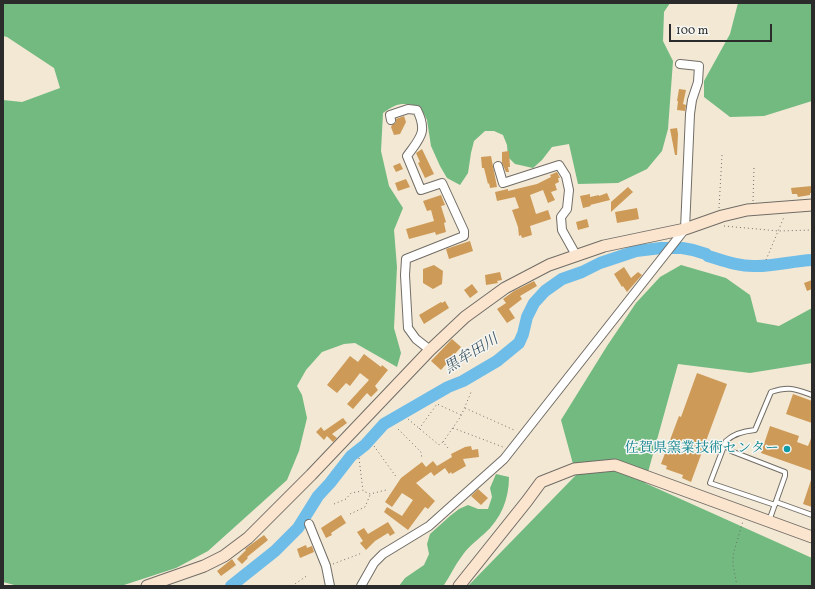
<!DOCTYPE html>
<html>
<head>
<meta charset="utf-8">
<style>
  body { margin:0 }
  #map { position:relative; width:815px; height:589px; overflow:hidden; background:#f3e8d4; font-family:Vollkorn,serif }
  canvas { display:block }
  .frame { position:absolute; inset:0; border:4px solid #2b2b2b; pointer-events:none }
  .scale { position:absolute; left:669px; top:24px; width:103px; height:18px; box-sizing:border-box; border:2px solid #2b2b2b; border-top:0; padding-left:5px; font-size:12px; line-height:14px; white-space:nowrap; color:#2b2b2b; -webkit-text-stroke:3px #f6f6f2; paint-order:stroke }
</style>
</head>
<body>
<div id="map">
<canvas width="815" height="589"></canvas>
<div class="frame"></div>
<div class="scale">100 m</div>
</div>
<script>
const ctx = document.querySelector('canvas').getContext('2d');
ctx.lineJoin = 'round';
function paint(path, color) {
  ctx.fillStyle = color;
  ctx.fill(path, 'evenodd');
}
function trace(path, color, width, dash) {
  ctx.strokeStyle = color;
  ctx.lineWidth = width;
  ctx.lineCap = dash ? 'butt' : 'round';
  ctx.setLineDash(dash || []);
  ctx.stroke(path);
}
function drawText(font, color, halo, rows, align = 'center') {
  ctx.font = font + ' Vollkorn,"Noto Serif JP",serif';
  ctx.lineWidth = 3;
  ctx.setLineDash([]);
  ctx.textBaseline = 'middle';
  ctx.strokeStyle = halo;
  ctx.fillStyle = color;
  for (const [text, x, y, turn = 0] of rows) {
    ctx.save();
    ctx.translate(x, y);
    ctx.rotate((+turn || 0) * Math.PI / 180);
    ctx.textAlign = isNaN(turn) ? turn : align;
    if (halo) ctx.strokeText(text, 0, 0);
    ctx.fillText(text, 0, 0);
    ctx.restore();
  }
}
paint(new Path2D(`
  M3 3H670L664 12 663 41 673 61 668 129 662 151 647 169 618 183 578 184 569 144 552 147 542 160 533 168 515 164 508 157 507 145 503 135 494 131H485L474 141 471 153 468 173 460 185 447 178 440 166 431 146 427 120 420 106C402 103 398 102 383 113L381 151 389 186 403 208 394 230 397 267 394 328 401 353 397 367 355 343 344 344 322 352 306 370 297 386 302 395 307 418 299 451 287 480 208 551 176 568 121 586H18L3 582V100L22 102 60 88 54 68 7 37 3 36Z
  M738 3H812V101L764 116 730 117 704 97V81L730 34Z
  M681 265 726 278 750 295 757 322 779 326 812 308V363L750 373 678 364 645 483 812 558V586H468L576 475 561 420 607 346 636 303 660 277Z
  M496 474 509 477C509 499 501 519 484 534 476 541 468 547 462 556 455 565 450 576 444 585L443 586H399L405 578 424 565 429 554 427 544 430 534 450 516 459 509 468 505 478 509H488L492 497 490 488Z`), '#72ba80');
trace(new Path2D(`
  M231 586 275 551 298 528 318 496 330 483 351 456 365 445 384 424 448 387 463 381 497 361 519 343 523 334 527 317 534 303 545 291 562 279 582 272 600 263 636 251 661 248H682L693 250 706 254 708 256C724 261 740 267 757 266 775 266 793 261 812 260`), '#6ebce8', 12);
paint(new Path2D(`
  M679 89 686 90 683 104 686 105 685 111 677 110 678 101H677Z
  M404 116 406 122 400 134 394 135 391 127 392 125 396 122V119Z
  M677 128 678 134 677 155H675L670 129Z
  M422 149 434 174 425 178 418 163 420 162 416 153Z
  M509 151 510 167H508L509 172H506L502 163V152Z
  M491 156 497 187 490 188 489 183 488 184 484 168H482L481 157Z
  M400 163 403 169 396 172 393 166Z
  M557 172 560 178H558L559 182 555 184 557 190 551 192 555 200 548 203 543 190 530 195 536 214 548 210 551 219 530 226 532 235 522 238 521 235 519 236 518 227 512 210 519 208 515 197 497 201 495 192 508 189V191L537 184 551 177 550 175Z
  M406 179 410 187 398 191 395 183Z
  M812 186V193H810V195L798 197 797 194H792L791 188Z
  M628 187 633 192 611 212V202Z
  M607 193 610 200 590 205 591 206 583 208 580 196 590 194V197L599 195V196Z
  M441 195 445 205 441 206 446 222 444 223 446 232 436 235 435 232 409 239 406 229 434 221 431 210 427 211 423 201Z
  M637 208 639 219 617 223 615 212Z
  M587 219 589 227 578 230 576 222Z
  M470 241 473 251 449 259 446 249Z
  M434 265 443 271 442 284 433 289 423 283V269Z
  M624 267 631 278 638 272 642 275 627 292 623 286 622 287 614 274Z
  M500 272 502 280 497 281 498 283 486 285 485 275Z
  M812 280V289L807 291 804 283Z
  M534 281 537 286 520 296 522 299 509 309 515 318 507 323 497 309 506 303 503 299 514 291Z
  M472 284 478 292 470 298 464 290Z
  M445 301 449 308 424 324 419 315 441 302 442 303Z
  M452 339 461 347 441 370 431 361Z
  M364 354 381 367 382 365 388 370 375 386 378 390 371 397 367 393 353 409 347 404 369 380 360 373 350 386 346 383 337 393 327 385 350 356 358 362Z
  M697 373 727 384 691 482 682 478 683 475 666 469 667 466 661 464 679 416 681 417Z
  M793 394 812 401V423L786 414Z
  M343 418 347 423 332 434 337 438 333 442 327 436 324 440 316 432 321 427 324 431Z
  M770 426 799 436 797 442 808 446 812 436V471L761 453Z
  M471 446 472 450 478 449 479 457 463 459 466 466 452 474 451 472 449 474 445 468 434 476 431 472 416 483 435 501 428 509 425 507 408 530 384 512 387 507 402 516 413 500 402 493 392 507 385 502 401 478 422 462 426 467 433 461 437 466 452 457 451 454 465 447Z
  M811 480 812 481V507L803 504Z
  M478 489 488 498 481 505 471 496Z
  M341 515 346 523 331 533 332 535 326 538 321 528Z
  M388 522 395 533 390 536 388 533 375 541 366 550 360 543 363 541 357 532 364 528 368 534Z
  M264 535 268 540 247 557 248 558 242 564 237 559 246 550 245 549Z
  M306 545 307 548 312 546 314 552 300 558 297 549Z
  M232 559 236 565 221 576 217 571Z`), '#cd9a57');
const lane = new Path2D(`
  M726 442 727 447 731 451 785 472V476L769 521
  M776 502 812 515
  M775 505 710 483 726 441C734 433 745 431 755 430L771 392C789 386 795 389 812 395`);
const street = new Path2D(`
  M391 120 390 115 408 109 417 110C428 132 420 138 407 156L421 190 442 183 464 231V236L406 259 405 275 408 328 416 339 430 350
  M498 166 503 183 559 165 566 176 569 190 567 209 561 217 562 230 576 255
  M309 524 326 566 330 586
  M361 586 374 563 383 554 429 526 504 459 685 229 690 114 692 100 698 82 699 66 680 64`);
const secondary = new Path2D(`
  M147 586 204 566 224 556 248 538 311 475 430 350 465 317 505 288 549 265 604 246 685 229 722 216 747 210 812 205
  M459 586 527 501 541 482 574 469 615 465 812 537`);
trace(lane, '#716d66', 6);
trace(street, '#716d66', 10);
trace(secondary, '#716d66', 13);
trace(new Path2D(`
  M753 201 754 167
  M719 208 722 155
  M724 226 779 231 812 230
  M766 260 784 217
  M465 408 514 430
  M408 419 439 445 443 442 448 448
  M453 428 503 447
  M398 429 421 452 422 459
  M419 429 437 404 461 415
  M443 442 461 416 472 390
  M374 446 397 478
  M359 458 363 491 370 494 386 490
  M334 504 346 499 351 493 362 491
  M350 514 365 507 370 495
  M333 564 362 553
  M292 586 308 575
  M737 586 733 565V555L743 521`), '#716d66', 1, [1, 3]);
trace(lane, '#fff', 4);
trace(street, '#fff', 8);
trace(secondary, '#fce5cf', 11);
for (const [x, y, r, color] of [
  [787,449,4,"#0f9aa8"]
]) {
  const dot = new Path2D();
  dot.arc(x, y, r, 0, 2 * Math.PI);
  ctx.fillStyle = color;
  ctx.fill(dot);
  trace(dot, '#f6f6f2', 1.5);
}
drawText('14px', '#0d838f', '#f6f6f2', [
  ["佐賀県窯業技術センター",779,449]
], 'right');
drawText('italic 15px', '#3f5664', '#f6f6f2', [
  ["黒牟田川",472,355,-32]
]);
</script>
</body>
</html>
